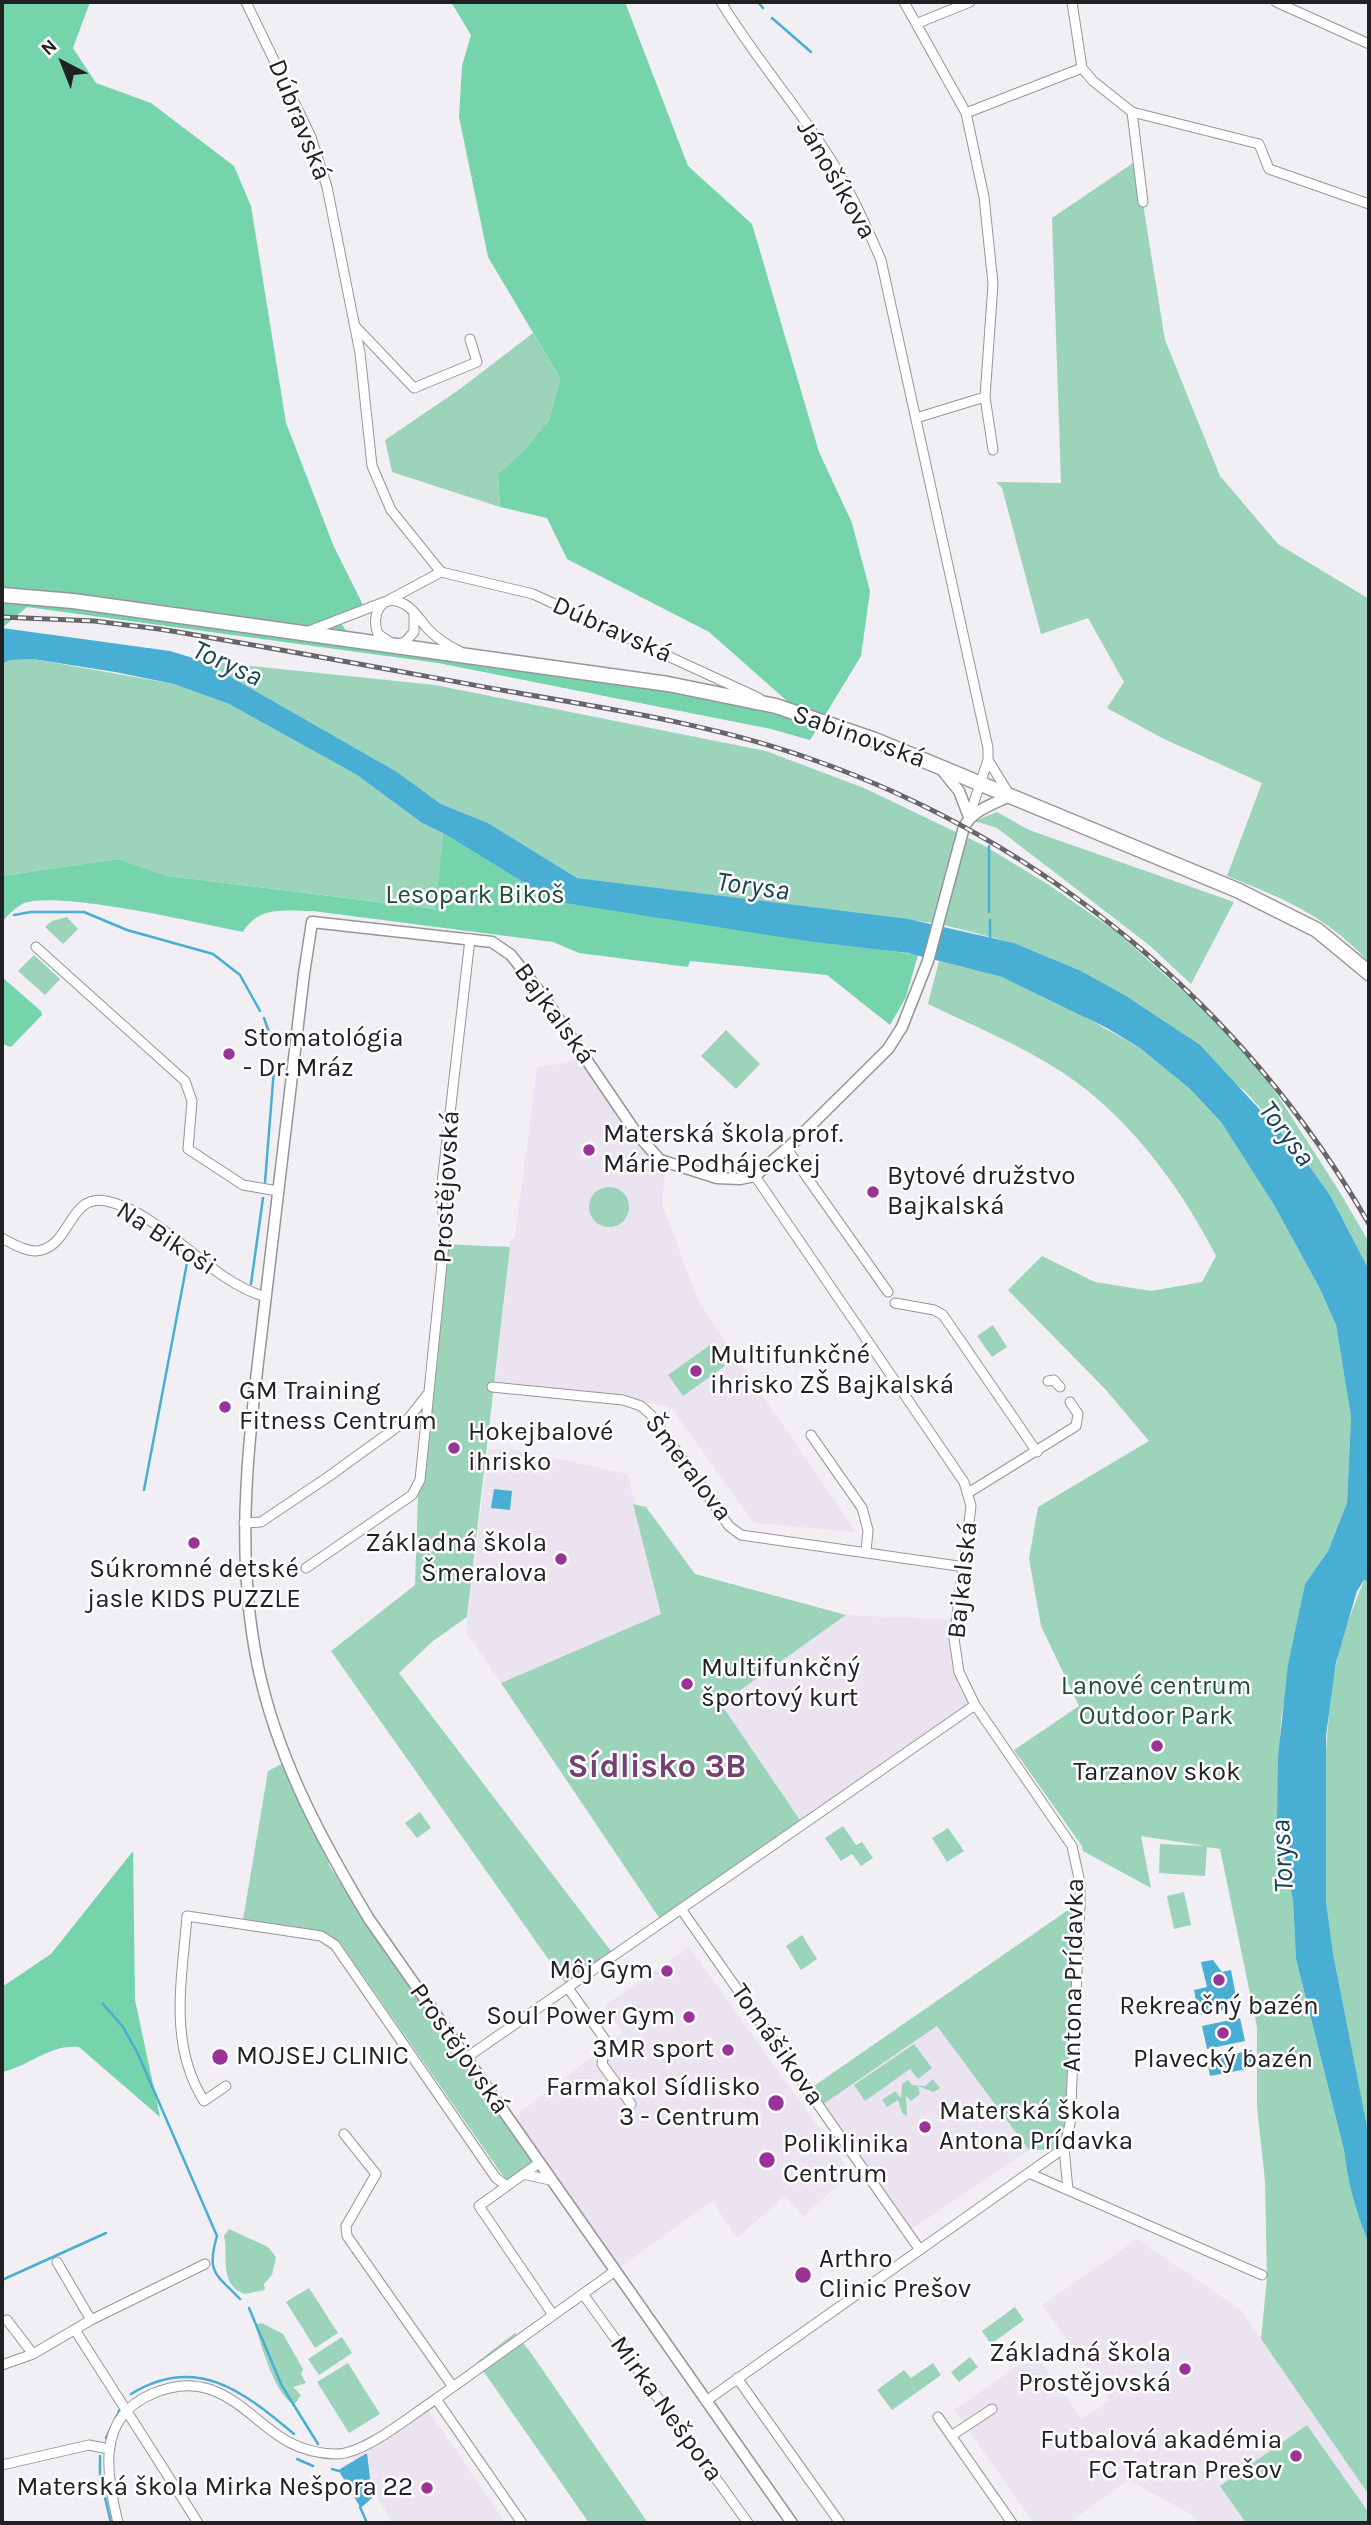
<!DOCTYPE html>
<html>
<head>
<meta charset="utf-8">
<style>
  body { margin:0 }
  #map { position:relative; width:1371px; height:2525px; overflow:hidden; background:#f1eff3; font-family:Karla,sans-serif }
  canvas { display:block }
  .frame { position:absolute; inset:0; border:4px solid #212022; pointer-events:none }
  .north { position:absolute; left:28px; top:28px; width:70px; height:70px; -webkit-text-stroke:5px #fefdff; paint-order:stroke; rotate:318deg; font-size:19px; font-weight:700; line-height:28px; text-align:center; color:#212022 }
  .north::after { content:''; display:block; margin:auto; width:24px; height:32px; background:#212022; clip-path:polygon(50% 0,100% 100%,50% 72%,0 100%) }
</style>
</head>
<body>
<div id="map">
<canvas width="1371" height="2525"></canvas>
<div class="frame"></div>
<div class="north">N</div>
</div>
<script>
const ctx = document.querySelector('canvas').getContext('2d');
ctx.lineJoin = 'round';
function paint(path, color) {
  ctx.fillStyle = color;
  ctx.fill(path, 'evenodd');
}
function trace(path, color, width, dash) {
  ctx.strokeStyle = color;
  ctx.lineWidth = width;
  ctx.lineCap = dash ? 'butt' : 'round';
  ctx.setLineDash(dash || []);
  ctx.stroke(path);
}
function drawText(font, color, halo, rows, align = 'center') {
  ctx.font = font + ' Karla,sans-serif';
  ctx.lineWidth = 5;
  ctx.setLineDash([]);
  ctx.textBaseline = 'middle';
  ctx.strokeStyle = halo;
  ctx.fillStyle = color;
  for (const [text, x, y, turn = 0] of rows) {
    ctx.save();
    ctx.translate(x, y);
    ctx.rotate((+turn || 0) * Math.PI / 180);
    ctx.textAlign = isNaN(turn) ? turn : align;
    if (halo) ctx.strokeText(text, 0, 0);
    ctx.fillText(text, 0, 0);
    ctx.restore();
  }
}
paint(new Path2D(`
  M584 1054 666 1165 662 1203 698 1301 856 1532 754 1523 670 1406 495 1384 511 1238H515L537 1067 566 1063Z
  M488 1449H512L628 1474 661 1614 501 1683 466 1632Z
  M846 1615 962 1620 959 1649 962 1677 978 1698 802 1823 721 1704Z
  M689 1947 852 2174 803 2216 785 2196 737 2238 712 2201 615 2271 511 2119 623 2033 604 2006Z
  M937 2026 1029 2150 909 2231 822 2105Z
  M1137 2239 1241 2310 1369 2495V2523H1199L1194 2516 1128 2480 1069 2523H1034L954 2410 1035 2354 1082 2419 1110 2400 1042 2305Z
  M423 2403 506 2523H393L350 2453Z`), '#ebe4f0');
paint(new Path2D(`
  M1136 161 1165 340 1220 476 1278 544 1369 599V962C1326 916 1285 899 1227 876L1262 783 1164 739 1107 708 1124 682 1088 618 1041 634 1002 488 996 482 1061 483 1052 218Z
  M533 333 560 378 549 420 524 450 498 474 500 507 392 472 385 440 460 389Z
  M33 659 174 684 229 704 357 775 422 823 443 833 437 909 168 876 118 859 2 876V664L10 660Z
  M203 661 435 685 766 751 864 788 985 846 1049 885 1114 930 1217 1021 1267 1079 1336 1186 1369 1242V1270L1330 1195 1299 1152 1246 1092 1079 970 1014 943 940 924 577 878 488 823 441 804 397 772Z
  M997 812 1029 830 1234 902 1191 984 1149 945 997 828 975 821Z
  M67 917 78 929 63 944 45 927 52 921Z
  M34 955 60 979 45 995 18 971Z
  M939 961 1002 977 1058 1002 1140 1048 1190 1089 1221 1122 1274 1205 1319 1287 1336 1325 1351 1417 1347 1503 1328 1551 1305 1584 1281 1720 1277 1819 1293 1901 1296 1959 1344 2150C1348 2184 1356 2213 1369 2244V2495L1261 2339 1267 2278 1265 2181 1257 2107V2027L1220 1849 1207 1847 1205 1876 1159 1873 1160 1844 1205 1846 1141 1836 1151 1888 1083 1851 1082 1846 1014 1750 1079 1706 1041 1626 1029 1559 1038 1507 1149 1441 1106 1390 1008 1290 1042 1256 1095 1282 1151 1291 1202 1282 1216 1256C1185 1195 1142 1135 1088 1091 1041 1053 982 1030 928 1004Z
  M726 1030 760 1064 736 1089 701 1056Z
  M589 1207a20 20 0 1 1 40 0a20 20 0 1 1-40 0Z
  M442 1244 510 1247 467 1617 433 1641 399 1673 614 1955 568 1987 331 1651 415 1585 418 1494Z
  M993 1325 1007 1347 992 1357 977 1336Z
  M710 1345 725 1366 683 1396 668 1375Z
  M633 1504 646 1507 695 1574 846 1615 721 1704 802 1823 662 1922 501 1683 661 1614Z
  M1364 1580 1369 1582V2137C1354 2060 1331 1981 1326 1902 1322 1825 1323 1739 1336 1664 1341 1634 1355 1605 1364 1580Z
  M289 1760 330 1867 538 2159 508 2183 339 1941 243 1920 268 1771Z
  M420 1812 431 1828 417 1838 405 1823Z
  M843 1826 856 1845 862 1842 873 1858 861 1866 852 1854 841 1861 825 1838Z
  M948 1828 964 1851 947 1862 932 1838Z
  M1184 1892 1191 1925 1174 1929 1167 1896Z
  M1084 1899 1069 2149 1029 2150 937 2026 822 2105 811 2088Z
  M802 1935 817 1959 801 1970 786 1946Z
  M914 2044 932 2068 918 2079 910 2069 865 2101 854 2085Z
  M933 2079 940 2088 934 2092 918 2086 920 2094 911 2101 906 2096 907 2116 902 2113 898 2100 887 2107 882 2100 895 2091 901 2098 902 2084 908 2080 912 2085 925 2086Z
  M229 2229 268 2247 276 2257 272 2275 264 2284 265 2290 245 2294C218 2285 229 2255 224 2236Z
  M309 2288 338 2333 315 2348 286 2302Z
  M1015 2307 1024 2320 991 2344 982 2331Z
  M262 2323 283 2334 303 2369 301 2374 306 2383 293 2387 301 2395 294 2405C274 2393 262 2347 255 2325Z
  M515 2333 531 2353 648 2523H589L477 2362Z
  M342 2337 352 2353 319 2375 308 2359Z
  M970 2357 978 2367 959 2382 951 2372Z
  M348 2363 380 2414 349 2433 317 2382Z
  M933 2363 941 2375 892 2410 877 2390 904 2370 911 2378Z
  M1307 2425 1369 2513V2523H1246L1220 2486Z`), '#9bd4ba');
paint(new Path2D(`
  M2 2H90L73 48 96 83 151 103 234 166 251 206 286 423 334 547 365 609 339 620 354 643 682 693 803 715 709 632 567 559 547 518 500 507 498 474 524 450 549 420 560 378 488 257 459 117 462 66 471 35 451 2H625L688 166 752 224 819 452 852 523 870 591 861 656 810 740 771 729 438 663 27 607 2 628Z
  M443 833 544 895 564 903 918 955 906 997 890 1025 827 975 690 961 688 967 579 953 553 942 313 911C285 911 259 905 243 932 202 924 55 889 22 904 15 908 7 916 2 922V876L118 859 168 876 436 909Z
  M2 977 41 1011 42 1015 11 1047 2 1044Z
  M133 1851 135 2000 160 2117 79 2047C49 2044 30 2066 2 2072V1987L51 1954Z`), '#76d4ac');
paint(new Path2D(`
  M2 628 170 651 203 661 397 772 441 804 488 823 577 878 908 919 1014 943 1079 970 1126 996 1200 1045 1299 1152 1330 1195 1369 1270V1582L1364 1580 1357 1591 1336 1662 1326 1736V1902L1333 1954 1369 2137V2244C1356 2213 1348 2184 1344 2150L1296 1959 1293 1901 1277 1819 1278 1757 1288 1665 1305 1584 1328 1551 1347 1503 1351 1417 1336 1325 1319 1287 1274 1205 1221 1122 1190 1089 1140 1048 1107 1028 1002 977 908 953 807 941 564 903 544 895 443 833 422 823 357 775 229 704 174 684 115 672 33 659 10 660 2 664Z
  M494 1489 512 1491 510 1510 491 1508Z
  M1213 1960 1222 1972 1231 1970 1238 2007 1199 2015 1194 1990 1207 1987 1201 1962Z
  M1240 2018 1245 2041 1207 2049 1202 2026Z
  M1252 2050V2068L1210 2076 1207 2060Z
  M366 2455 371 2498 360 2507 339 2471Z`), '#48aed3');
trace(new Path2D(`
  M758 2 763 8
  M772 18 811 52
  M989 912V846
  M14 915 31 912H84L127 930 213 954 240 975 260 1011
  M990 920V938
  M264 1018 271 1038
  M265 1182 274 1069
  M251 1284 263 1198
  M144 1490 187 1263
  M103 2004 123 2027 138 2054 217 2236C206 2273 216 2274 240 2299
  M2 2280 106 2233
  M249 2308 282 2386 318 2444
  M131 2394C196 2354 243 2391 294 2434
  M106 2438 120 2409
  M100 2456V2476L111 2523
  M297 2459 313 2466
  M332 2469 339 2471 366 2455 370 2490
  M367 2523 360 2507 371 2497`), '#48aed3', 2.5);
const minor = new Path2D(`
  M246 2 311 137 327 187 360 353 372 466 391 510 441 572 533 594 759 698
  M721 2C751 52 790 97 822 146 846 181 864 221 881 260L988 748V760L969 817
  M904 2 966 113 984 197 993 284 985 397 916 418
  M1072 2 1082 68 1093 81 1132 112 1259 144 1269 169 1369 204
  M1276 2 1369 44
  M918 23 970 2
  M1132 112 1143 202
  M966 113 1082 68
  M355 326 414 388 477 362 470 339
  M985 397 993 450
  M414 613V632L405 642 394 645 378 634C370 615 382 592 404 604 414 609 420 620 427 628 436 638 447 645 459 651
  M309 631 387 601 441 572
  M988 760 1009 794
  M36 947 185 1081 192 1101 188 1149 243 1185 278 1191
  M787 1149 888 1292
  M2 1238C13 1244 29 1254 42 1250 71 1242 70 1194 106 1201 162 1212 208 1281 266 1297
  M895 1303 934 1310 943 1315 1037 1452
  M1048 1381 1054 1380 1060 1387
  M492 1387 623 1400 641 1406 651 1415 729 1526 741 1535 965 1567
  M811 1435 862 1508 868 1530 866 1552
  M968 1493 1076 1426 1078 1414 1070 1402
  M244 1523 261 1522 328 1477 408 1419 427 1395
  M306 1568 412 1495 420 1480 445 1234 441 1192 470 939
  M681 1909 920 2250
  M568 1988 606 2041 602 2064 631 2104
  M466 2058 975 1705
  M226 2086 204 2101C168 2044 182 1980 187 1916L321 1936 335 1945 496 2178 507 2186
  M344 2134 376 2174 346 2226 347 2236 453 2387
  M1064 2148 1068 2190
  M539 2163 479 2206 553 2315
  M523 2174 550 2180
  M1031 2174 1262 2275
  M57 2262 91 2320
  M583 2294 748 2523
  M7 2320 33 2354 91 2320 205 2264
  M75 2330 198 2523
  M2 2365 33 2354
  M737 2378 840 2523
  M706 2401 1064 2148 1070 2124 1080 1906V1883L1072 1846 975 1705 959 1672 954 1639 971 1506 964 1482 755 1176
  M938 2417 1012 2523
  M951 2436 992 2409
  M2 2465 89 2445 109 2449
  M118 2523C107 2475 95 2418 152 2394 170 2386 190 2383 209 2389 258 2406 272 2452 335 2454 364 2455 411 2415 436 2399
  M522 2523 436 2399 615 2271`);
const tertiary = new Path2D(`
  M941 769 959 791 969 817
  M792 2523 369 1919C324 1844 283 1769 262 1684 230 1554 251 1425 266 1295 279 1188 291 1081 304 974L312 922 492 942 511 955 543 996 637 1134 660 1160 717 1178 740 1179 755 1176 793 1143 888 1049 902 1027 928 961 964 827C973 810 993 804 1010 796`);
const primary = new Path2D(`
  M2 595 73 601 668 684 776 706 875 740 1237 890 1317 930 1369 973`);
trace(minor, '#979599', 11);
trace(tertiary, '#979599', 13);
trace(primary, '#979599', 17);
trace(minor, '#fff', 9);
trace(tertiary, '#fff', 10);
trace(primary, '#fff', 14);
const rail = new Path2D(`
  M2 617 94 621 159 629C275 648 391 670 507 691 609 709 712 724 811 759 1046 841 1245 1008 1369 1224`);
trace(rail, '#666567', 5);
trace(rail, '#fefdff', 2.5, [8]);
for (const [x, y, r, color] of [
  [229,1054,7,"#9a3397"],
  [589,1150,7,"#9a3397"],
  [873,1192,7,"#9a3397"],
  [696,1371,7,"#9a3397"],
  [225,1407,7,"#9a3397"],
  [454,1448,7,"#9a3397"],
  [194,1543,7,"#9a3397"],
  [561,1559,7,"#9a3397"],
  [687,1684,7,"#9a3397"],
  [1157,1746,7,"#9a3397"],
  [667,1971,7,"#9a3397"],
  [1219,1980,7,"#9a3397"],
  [689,2017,7,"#9a3397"],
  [1223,2033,7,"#9a3397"],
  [728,2050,7,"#9a3397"],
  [220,2057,9,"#9a3397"],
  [776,2103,9,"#9a3397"],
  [925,2127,7,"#9a3397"],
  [767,2160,9,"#9a3397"],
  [803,2275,9,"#9a3397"],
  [1185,2369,7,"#9a3397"],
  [1296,2456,7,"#9a3397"],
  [427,2488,7,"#9a3397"]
]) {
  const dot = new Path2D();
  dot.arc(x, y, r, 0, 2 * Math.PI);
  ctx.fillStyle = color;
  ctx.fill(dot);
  trace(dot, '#fefdff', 2.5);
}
drawText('26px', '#212022', '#fefdff', [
  ["Dúbravská",299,120,68],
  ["Jánošíkova",836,180,60],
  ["Dúbravská",612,630,24],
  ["Sabinovská",859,737,20],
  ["Bajkalská",554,1014,54],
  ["Prostějovská",447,1187,-87],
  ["Na Bikoši",166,1239,33],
  ["Šmeralova",688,1468,53],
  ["Bajkalská",963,1580,-84],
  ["Antona Prídavka",1074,1975,-89],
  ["Tomášikova",777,2045,55],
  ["Prostějovská",459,2049,55],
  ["Mirka Nešpora",666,2409,54]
]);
drawText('26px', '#224a3a', '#fefdff', [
  ["Lesopark Bikoš",475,896],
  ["Lanové centrum",1156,1687],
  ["Outdoor Park",1156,1717]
]);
drawText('26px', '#212022', '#fefdff', [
  ["Stomatológia",243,1039],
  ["- Dr. Mráz",243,1069],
  ["Materská škola prof.",603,1135],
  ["Márie Podhájeckej",603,1165],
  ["Bytové družstvo",887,1177],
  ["Bajkalská",887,1207],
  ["Multifunkčné",710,1356],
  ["ihrisko ZŠ Bajkalská",710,1386],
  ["GM Training",239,1392],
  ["Fitness Centrum",239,1422],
  ["Hokejbalové",468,1433],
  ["ihrisko",468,1463],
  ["Základná škola",547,1544,"right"],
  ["Šmeralova",547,1574,"right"],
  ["Súkromné detské",194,1570,"center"],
  ["jasle KIDS PUZZLE",194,1600,"center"],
  ["Multifunkčný",701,1669],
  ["športový kurt",701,1699],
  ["Tarzanov skok",1157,1773,"center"],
  ["Môj Gym",653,1971,"right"],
  ["Rekreačný bazén",1219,2007,"center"],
  ["Soul Power Gym",675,2017,"right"],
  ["3MR sport",714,2050,"right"],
  ["MOJSEJ CLINIC",236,2057],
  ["Plavecký bazén",1223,2060,"center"],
  ["Farmakol Sídlisko",760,2088,"right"],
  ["3 - Centrum",760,2118,"right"],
  ["Materská škola",939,2112],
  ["Antona Prídavka",939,2142],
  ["Poliklinika",783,2145],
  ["Centrum",783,2175],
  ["Arthro",819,2260],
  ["Clinic Prešov",819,2290],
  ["Základná škola",1171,2354,"right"],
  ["Prostějovská",1171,2384,"right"],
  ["Futbalová akadémia",1282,2441,"right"],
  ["FC Tatran Prešov",1282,2471,"right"],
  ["Materská škola Mirka Nešpora 22",413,2488,"right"]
], 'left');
drawText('italic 28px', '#174353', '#fefdff', [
  ["Torysa",227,664,25],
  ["Torysa",753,887,8],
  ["Torysa",1286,1134,53],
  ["Torysa",1283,1856,-93]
]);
drawText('bold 33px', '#754172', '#fefdff', [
  ["Sídlisko 3B",657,1768]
]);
</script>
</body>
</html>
